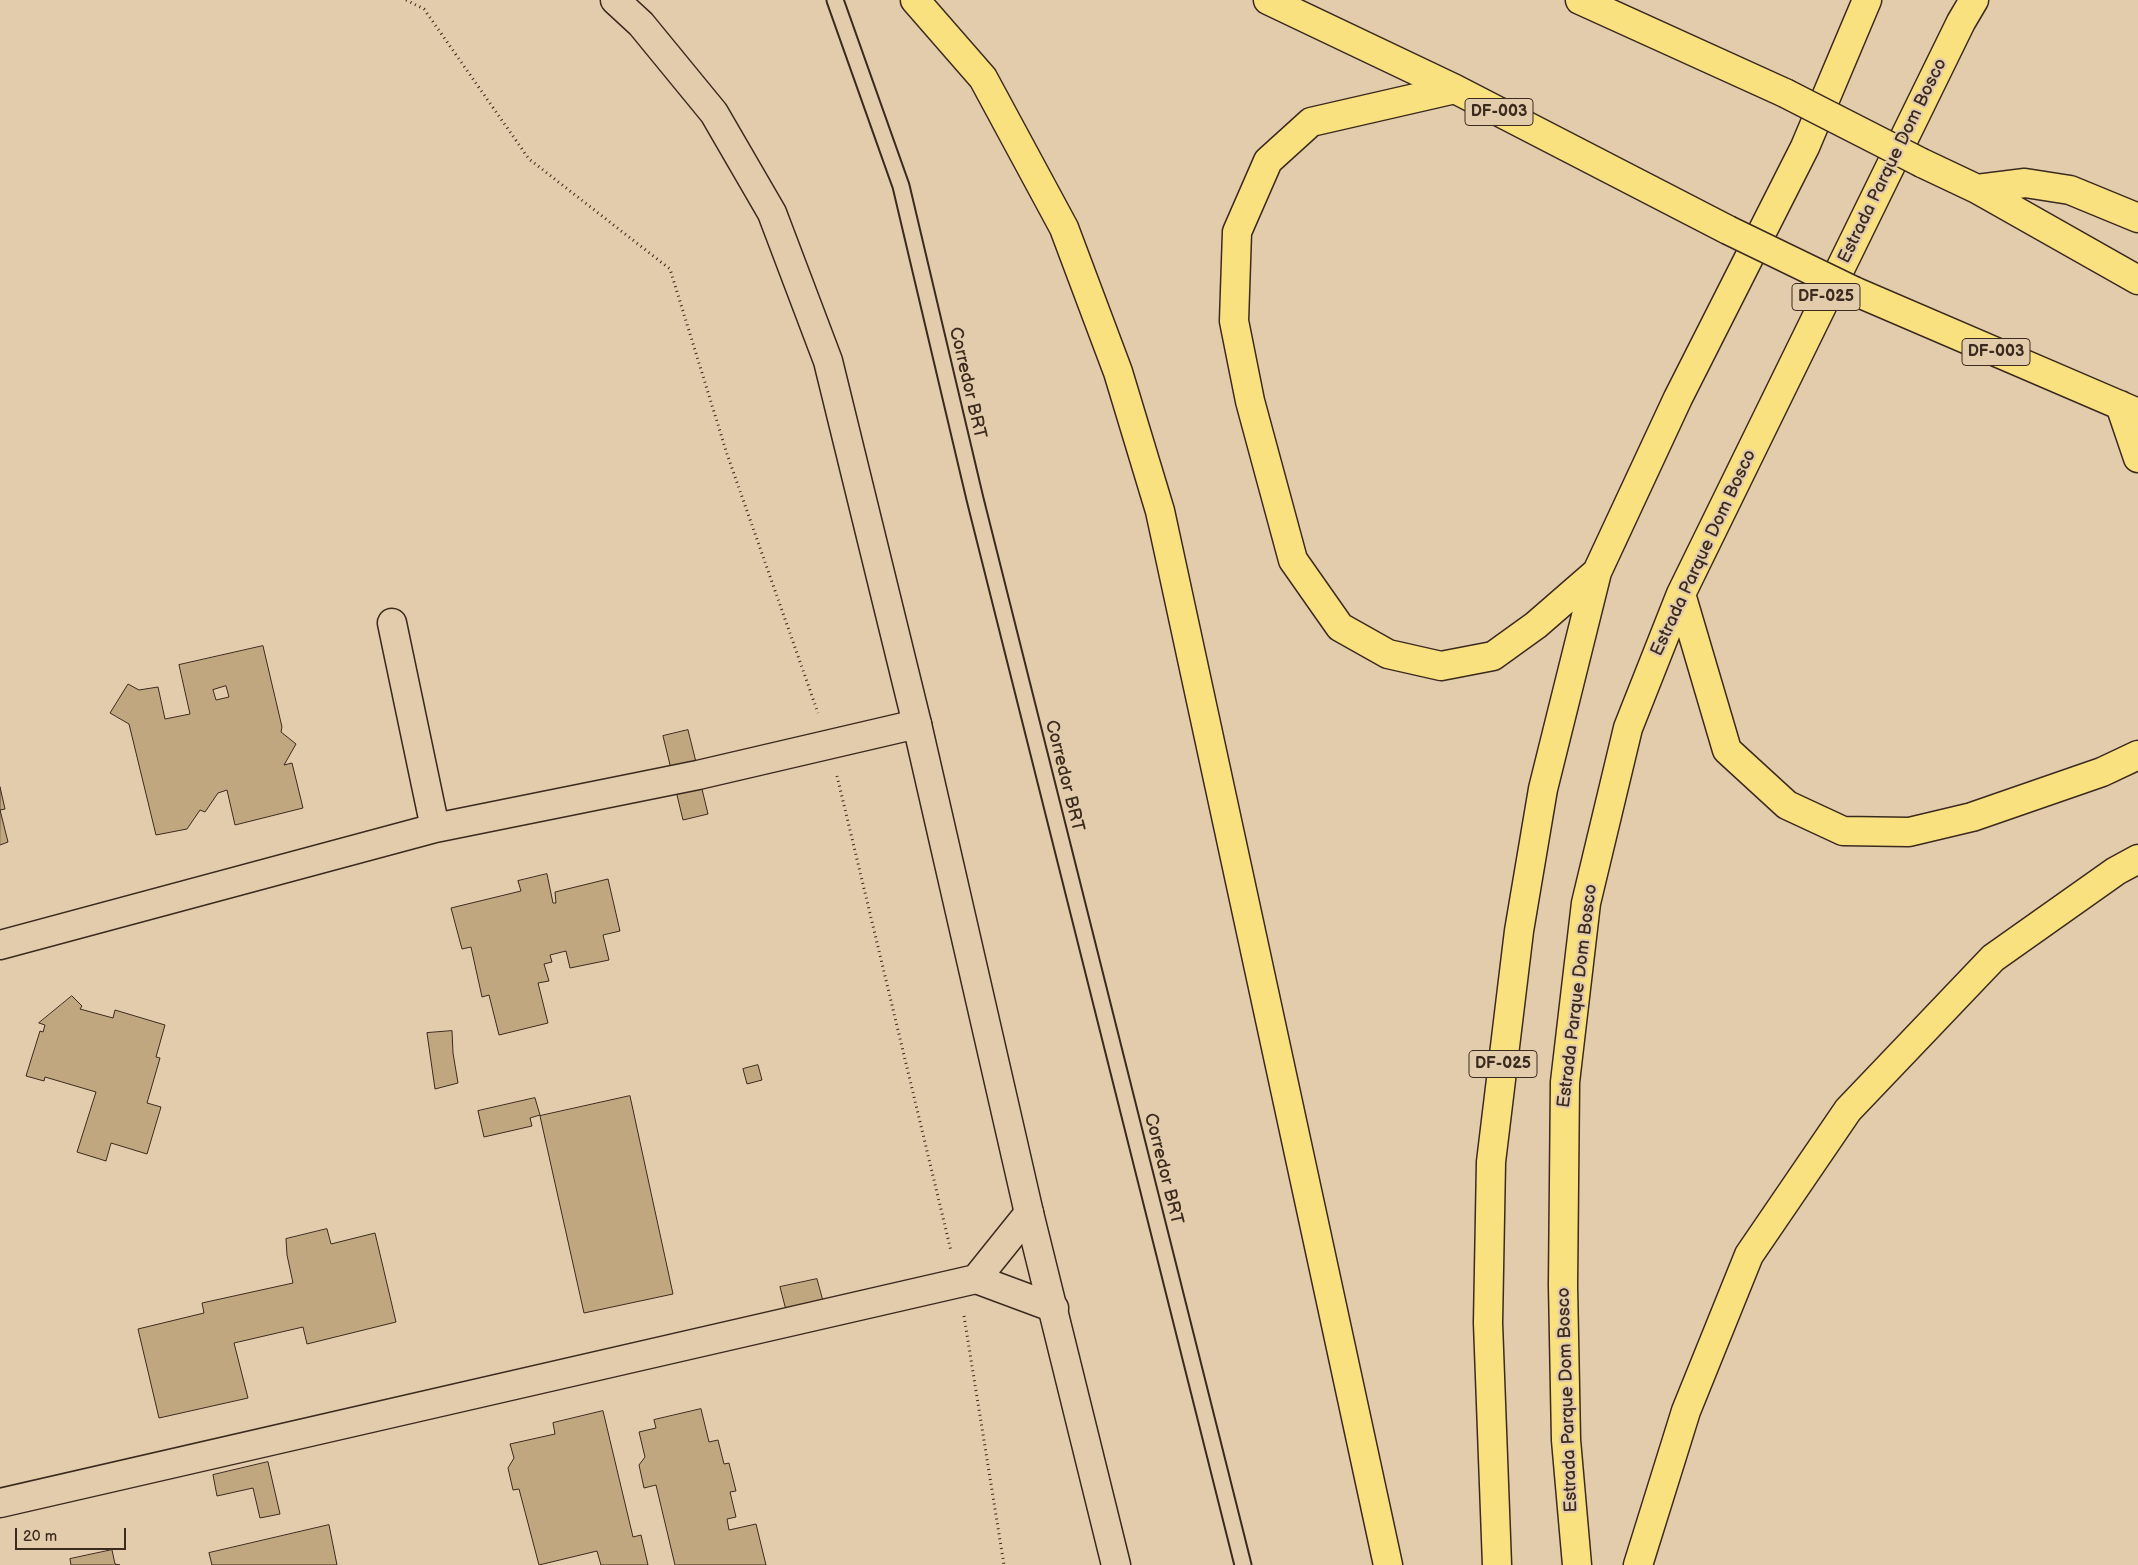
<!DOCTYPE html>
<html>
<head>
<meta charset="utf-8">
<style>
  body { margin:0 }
  #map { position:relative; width:2138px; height:1565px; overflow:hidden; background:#e3ccac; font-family:"Balsamiq Sans",sans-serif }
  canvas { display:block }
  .scale { position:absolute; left:15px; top:1528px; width:111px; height:22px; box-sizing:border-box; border:2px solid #3b2a1e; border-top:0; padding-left:6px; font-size:15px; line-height:18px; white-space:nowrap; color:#3b2a1e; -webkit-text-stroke:4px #e3ccac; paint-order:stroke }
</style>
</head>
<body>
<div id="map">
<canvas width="2138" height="1565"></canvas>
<div class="scale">20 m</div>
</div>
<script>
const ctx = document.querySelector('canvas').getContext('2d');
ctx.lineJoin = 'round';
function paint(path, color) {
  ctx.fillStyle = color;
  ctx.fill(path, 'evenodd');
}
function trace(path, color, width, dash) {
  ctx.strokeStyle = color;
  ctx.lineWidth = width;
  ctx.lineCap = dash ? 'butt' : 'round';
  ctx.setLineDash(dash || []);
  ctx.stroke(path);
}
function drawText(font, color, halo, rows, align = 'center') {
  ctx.font = font + ' "Balsamiq Sans",sans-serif';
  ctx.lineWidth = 4.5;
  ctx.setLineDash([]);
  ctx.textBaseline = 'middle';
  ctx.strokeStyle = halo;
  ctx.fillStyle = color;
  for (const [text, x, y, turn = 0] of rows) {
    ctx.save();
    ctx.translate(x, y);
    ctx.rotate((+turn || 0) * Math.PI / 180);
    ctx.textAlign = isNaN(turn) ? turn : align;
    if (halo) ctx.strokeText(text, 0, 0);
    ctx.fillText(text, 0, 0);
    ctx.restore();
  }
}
const building = new Path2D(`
  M263 646 282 727 281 732 296 744 284 765 292 763 303 808 235 825 227 790 218 793 205 812 200 810 187 829 156 835 129 724 110 713 128 684 139 690 158 687 165 719 190 714 179 665ZM226 686 229 697 216 700 213 690Z
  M688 730 696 762 671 769 663 736Z
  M701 785 708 814 683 820 676 791Z
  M0 787 5 809 0 810 8 842 0 845Z
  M547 874 553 903H556L555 892 608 879 620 931 603 935 609 960 570 968 566 951 550 955 552 962 544 964 549 981 538 983 548 1023 499 1035 489 995 482 997 471 947 462 949 451 908 521 891 518 881Z
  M72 996 82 1006 80 1009 113 1018 115 1010 165 1025 156 1057 160 1058 147 1103 161 1107 147 1154 111 1143 106 1161 77 1152 96 1092 45 1077 44 1081 26 1076 40 1031 43 1032 45 1025 39 1023Z
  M452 1031 453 1053 458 1083 435 1089 427 1033Z
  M758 1065 762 1080 747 1084 743 1069Z
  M630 1096 673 1294 584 1313 540 1116Z
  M535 1098 540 1115 530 1118 532 1126 484 1137 478 1111Z
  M327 1229 331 1244 375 1233 396 1322 307 1344 303 1327 234 1343 248 1398 159 1418 138 1329 204 1313 202 1303 293 1283 287 1255 286 1239Z
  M817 1279 823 1301 786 1310 780 1287Z
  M701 1409 709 1442 718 1440 724 1464 729 1463 736 1491 730 1492 736 1517 727 1519 729 1530 756 1524 766 1565H675L656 1485 644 1488 639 1465 645 1457 639 1432 656 1428 654 1420Z
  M603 1411 633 1537 641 1535 648 1565H601L597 1551 539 1565 519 1489 513 1490 508 1468 514 1458 510 1444 555 1434 553 1423Z
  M268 1462 280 1514 260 1518 253 1488 217 1496 213 1475Z
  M329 1525 337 1565H212L209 1553Z
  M112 1550 115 1564 120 1565H71L70 1559Z`);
paint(building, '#c0a780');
trace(building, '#3b2a1e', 1);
const lane = new Path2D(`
  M835 0 901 186 975 499 1243 1565`);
const street = new Path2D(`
  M392 623 435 828
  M0 945 435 828 698 775 917 724
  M976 1279 1029 1213
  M0 1503 976 1279 1054 1308`);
const secondary = new Path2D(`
  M615 0 641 24 714 113 772 213 828 361 917 724 1029 1213 1116 1565`);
const highway = new Path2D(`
  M915 0 983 78 1064 228 1118 372 1160 511 1388 1565
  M1268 0 1455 89 1728 230
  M1580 0 1785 93
  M1455 89 1311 122 1268 161 1237 232 1234 321 1250 401 1293 560 1340 627 1388 654 1441 666 1493 656 1536 625 1597 572
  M1922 163 1977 189 2138 280
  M1977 189 2025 183 2070 190 2138 218
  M1854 291 2138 413
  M2120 405 2138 458
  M1681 594 1727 750 1787 805 1843 831 1909 832 1972 817 2102 772 2138 755
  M1497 1565 1488 1323 1491 1162 1519 931 1543 789 1597 572 1678 398 1805 147 1867 0
  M1577 1565 1566 1440 1563 1285 1565 1082 1586 903 1628 728 1681 594 1961 22 1974 0
  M1638 1565 1686 1411 1749 1255 1848 1110 1993 958 2116 871 2138 859`);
trace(lane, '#3b2a1e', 19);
trace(street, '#3b2a1e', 31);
trace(secondary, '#3b2a1e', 31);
trace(highway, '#3b2a1e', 31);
trace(new Path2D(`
  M406 0 424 9 529 159 670 269 727 454 818 713
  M837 776 951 1251
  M964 1316 1004 1565`), '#3b2a1e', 3, [1, 4]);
trace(lane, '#e3ccac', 15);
trace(street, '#e3ccac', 28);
trace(secondary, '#e3ccac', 28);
trace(highway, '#fae180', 28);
const highwayBridge = new Path2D(`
  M1785 93 1922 163
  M1728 230 1854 291`);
trace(highwayBridge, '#3b2a1e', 31, []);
trace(highwayBridge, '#fae180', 28);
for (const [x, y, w] of [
  [1499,112,68],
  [1826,297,68],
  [1996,352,68],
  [1503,1064,68]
]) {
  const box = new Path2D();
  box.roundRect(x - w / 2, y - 13.5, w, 27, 4);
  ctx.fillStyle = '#e3ccac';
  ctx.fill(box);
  trace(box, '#3b2a1e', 1);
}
drawText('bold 16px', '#3b2a1e', null, [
  ["DF-003",1499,112],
  ["DF-025",1826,297],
  ["DF-003",1996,352],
  ["DF-025",1503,1064]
]);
drawText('18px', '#3b2a1e', '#e3ccac', [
  ["Estrada Parque Dom Bosco",1893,161,-64],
  ["Corredor BRT",967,383,77],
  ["Estrada Parque Dom Bosco",1704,553,-65],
  ["Corredor BRT",1064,776,76],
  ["Estrada Parque Dom Bosco",1578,996,-83],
  ["Corredor BRT",1163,1169,76],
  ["Estrada Parque Dom Bosco",1568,1400,-92]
]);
</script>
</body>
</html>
